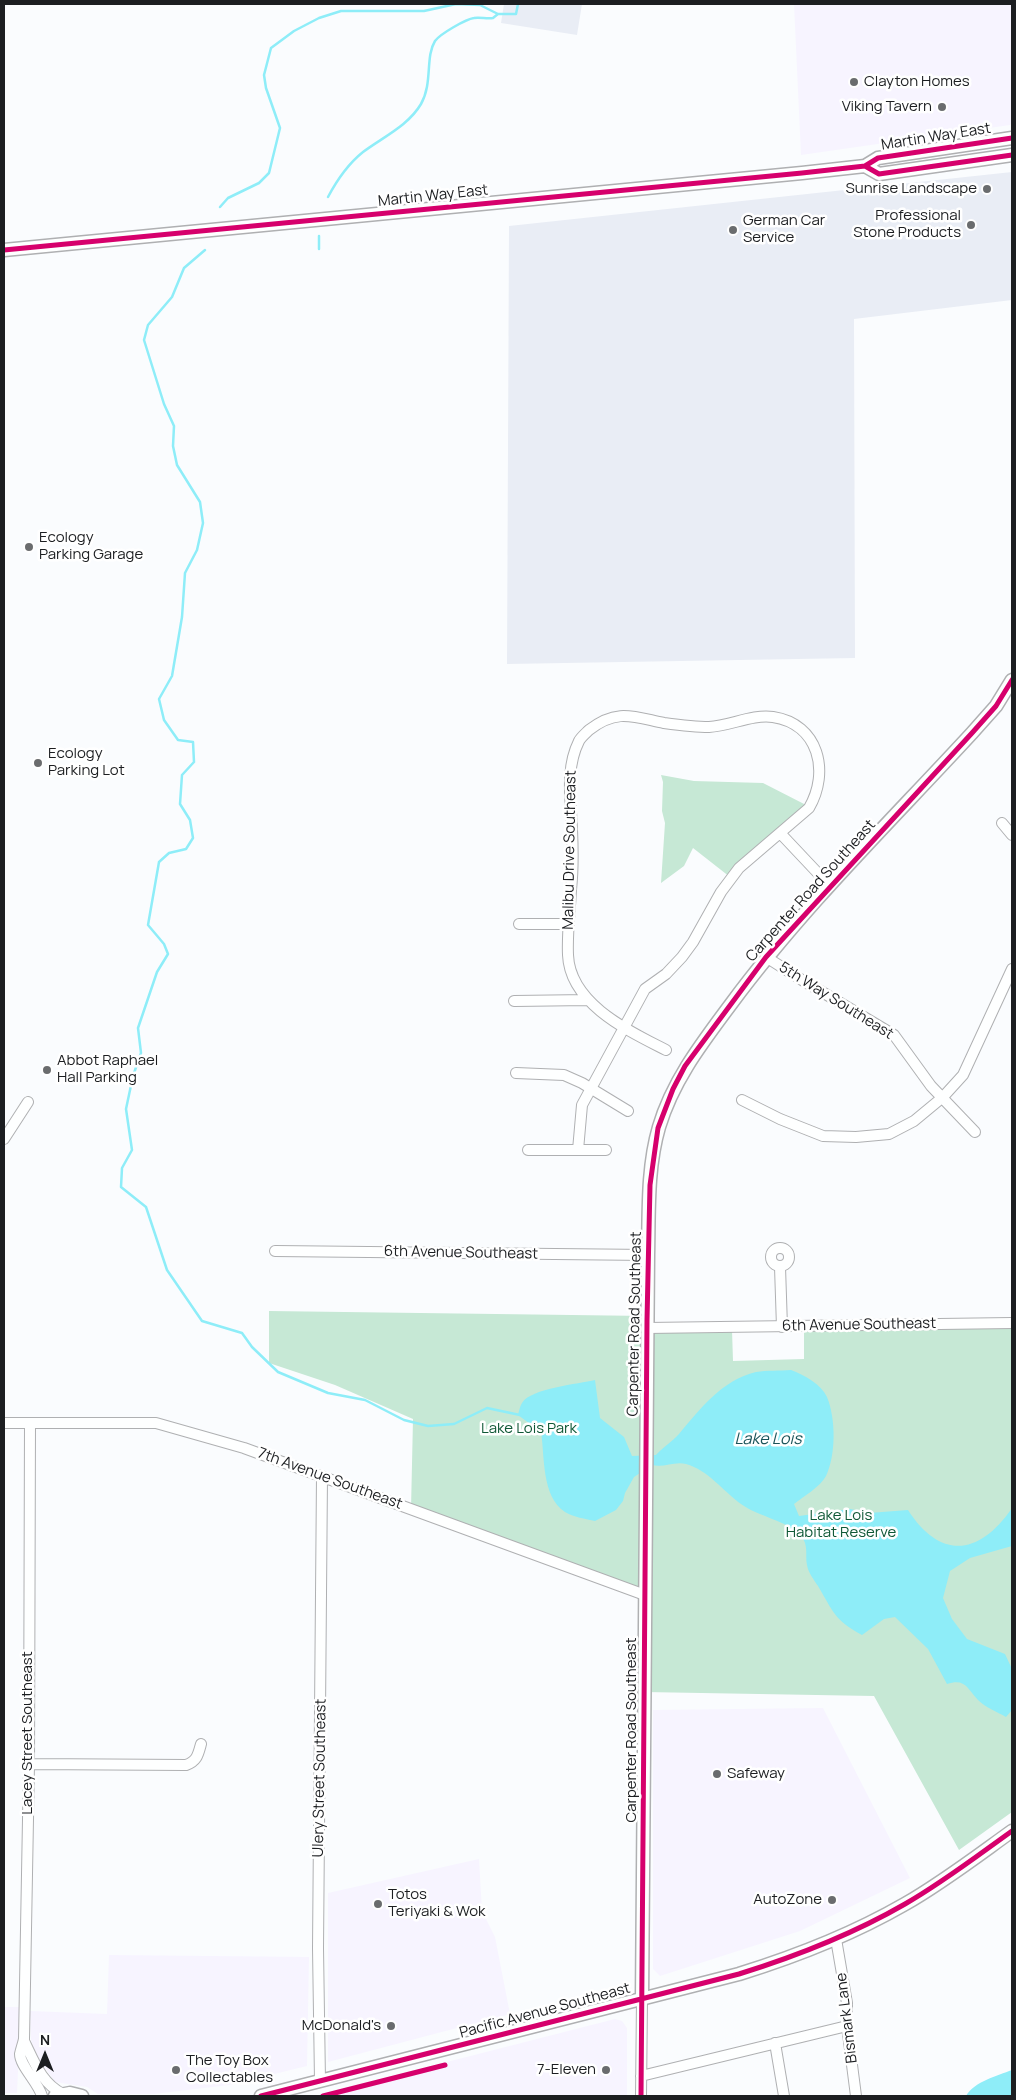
<!DOCTYPE html>
<html>
<head>
<meta charset="utf-8">
<style>
  body { margin:0 }
  #map { position:relative; width:1016px; height:2100px; overflow:hidden; background:#fafcfe; font-family:Manrope,sans-serif }
  canvas { display:block }
  .frame { position:absolute; inset:0; border:5px solid #1c1e21; pointer-events:none }
  .north { position:absolute; left:20px; top:2030px; width:50px; height:50px; -webkit-text-stroke:4px #fff; paint-order:stroke; rotate:0deg; font-size:14px; font-weight:700; line-height:20px; text-align:center; color:#1c1e21 }
  .north::after { content:''; display:block; margin:auto; width:18px; height:22px; background:#1c1e21; clip-path:polygon(50% 0,100% 100%,50% 72%,0 100%) }
</style>
</head>
<body>
<div id="map">
<canvas width="1016" height="2100"></canvas>
<div class="frame"></div>
<div class="north">N</div>
</div>
<script>
const ctx = document.querySelector('canvas').getContext('2d');
ctx.lineJoin = 'round';
function paint(path, color) {
  ctx.fillStyle = color;
  ctx.fill(path, 'evenodd');
}
function trace(path, color, width, dash) {
  ctx.strokeStyle = color;
  ctx.lineWidth = width;
  ctx.lineCap = dash ? 'butt' : 'round';
  ctx.setLineDash(dash || []);
  ctx.stroke(path);
}
function drawText(font, color, halo, rows, align = 'center') {
  ctx.font = font + ' Manrope,sans-serif';
  ctx.lineWidth = 5;
  ctx.setLineDash([]);
  ctx.textBaseline = 'middle';
  ctx.strokeStyle = halo;
  ctx.fillStyle = color;
  for (const [text, x, y, turn = 0] of rows) {
    ctx.save();
    ctx.translate(x, y);
    ctx.rotate((+turn || 0) * Math.PI / 180);
    ctx.textAlign = isNaN(turn) ? turn : align;
    if (halo) ctx.strokeText(text, 0, 0);
    ctx.fillText(text, 0, 0);
    ctx.restore();
  }
}
paint(new Path2D(`
  M794 4H1012V122L1010 125 801 155Z
  M823 1708 910 1878 800 1931 660 1976 653 1969V1710Z
  M479 1859 482 1911 495 1937 510 2014 328 2062V1893Z
  M109 1955 309 1957 307 2066 229 2085 154 2094H98L87 2087 55 2082 36 2055 31 2041 30 2011 107 2014Z
  M4 2007H21L17 2093H4Z
  M615 2019 622 2021 627 2028V2096H314Z`), '#f7f4ff');
paint(new Path2D(`
  M504 4H582L577 35 501 23Z
  M1012 172V300L854 319 855 658 507 664 509 226Z`), '#e9edf5');
paint(new Path2D(`
  M661 775 694 781 763 783 808 806 730 877 693 848 684 866 661 883 665 823 662 811 663 782Z
  M269 1311 647 1316 650 1331 732 1330 733 1361 804 1359V1330L1012 1328V1812L959 1850 874 1696 644 1692 646 1595 411 1509 413 1419 335 1385 269 1363Z`), '#c6e8d5');
paint(new Path2D(`
  M791 1370C804 1375 821 1384 827 1397 836 1419 836 1455 826 1476 820 1487 804 1496 794 1504L799 1516 850 1509 869 1513 908 1510C941 1561 980 1555 1012 1508V1546L970 1558 950 1571 943 1598 952 1619 967 1639 1005 1654 1012 1669V1710L1006 1717C997 1712 985 1707 978 1700 967 1688 965 1678 947 1684L928 1649 895 1617 884 1619 862 1635C834 1620 833 1611 818 1586 814 1580 808 1572 807 1565 805 1556 809 1545 801 1536 786 1520 759 1517 741 1504 723 1491 708 1470 686 1464 674 1461 664 1468 652 1465L634 1477 625 1493 623 1501 616 1510 595 1521C586 1519 573 1517 565 1512 541 1496 545 1456 541 1432L518 1415C519 1411 520 1406 522 1403 531 1388 579 1384 595 1380L600 1418 624 1437 632 1456 656 1455C663 1447 672 1442 679 1434 700 1409 722 1380 756 1372 767 1370 780 1371 791 1370Z
  M1012 2070V2096H966C975 2081 997 2076 1012 2070Z`), '#8eedf8');
trace(new Path2D(`
  M328 197C337 180 348 164 363 152 383 137 408 126 421 104 433 83 425 57 435 41 440 34 466 19 474 18 480 17 487 19 493 18L498 14
  M220 207 228 198 259 183 269 173 280 128 266 88 264 75 271 48 294 31 319 18 341 11H424L456 4 480 5 498 14H516L518 4
  M319 236V249
  M205 250 184 268 172 297 148 325 144 340 164 404 174 426 173 446 177 465 200 502 203 523 197 550 185 573 182 617 172 676 159 699 164 720 178 740 193 742 194 762 182 775 180 804 190 820 193 838 186 849 169 853 159 862 148 925 164 944 168 954 157 972 138 1028 141 1053 133 1076 126 1109 132 1150 122 1168 121 1187 146 1207 167 1270 202 1321 242 1333 252 1347 278 1372 328 1393 365 1400 404 1420 428 1426 454 1424 487 1408 520 1415`), '#8eedf8', 2.5);
const minor = new Path2D(`
  M1002 823 1012 835
  M781 834 830 886
  M519 924H569
  M766 957 802 980 894 1035 931 1086 975 1132
  M514 1001 588 1000
  M516 1073 564 1075 582 1083 628 1111
  M742 1100 780 1119 823 1136 856 1137 889 1134 914 1121 943 1097 963 1075 1012 969
  M4 1139 28 1102
  M528 1150H606
  M578 1150 582 1105 645 989 666 974 682 957 693 942 721 892 739 868 809 808C830 772 819 724 773 717 752 714 730 726 709 727 694 727 679 725 664 723 634 717 617 708 589 730 586 733 581 737 579 741 565 769 571 800 572 830 573 850 573 871 571 890 570 912 567 933 568 955 570 1004 629 1031 666 1050
  M771 1257a9 9 0 1 1 18 0a9 9 0 1 1-18 0Z
  M275 1251 648 1255
  M780 1267 782 1327
  M647 1328 1012 1323
  M4 1423H156L244 1448 645 1595
  M30 1424 29 1764 24 2039C23 2044 21 2049 20 2054 20 2066 38 2082 42 2096
  M29 1764 186 1765C197 1761 198 1755 201 1744
  M836 1939 847 2003V2026L856 2096
  M24 2041C34 2061 41 2083 63 2094
  M775 2043 784 2096
  M641 2076 847 2026
  M320 2081 318 1948 322 1476
  M641 2096 642 1999`);
const major = new Path2D(`
  M865 166 879 174 1012 155
  M4 250 802 173 865 166 878 158 1012 138
  M642 1999 648 1255C649 1213 647 1168 659 1127 673 1080 702 1043 731 1004 803 907 890 822 972 733L996 706 1012 680
  M55 2096 70 2093 82 2096
  M261 2096 739 1974C797 1956 853 1934 905 1904 942 1883 977 1856 1012 1831`);
trace(minor, '#afb0b2', 12);
trace(major, '#afb0b2', 15);
trace(minor, '#feffff', 10);
trace(major, '#feffff', 12);
trace(new Path2D(`
  M865 166 879 174 1012 155
  M4 250 802 173 865 166 878 158 1012 138
  M261 2096 739 1974C797 1956 853 1934 905 1904 942 1883 977 1856 1012 1831
  M323 2096 445 2065
  M641 2096 647 1320 650 1185 658 1128 673 1089 685 1066 766 957 972 733 996 706 1012 680`), '#d6006c', 5);
for (const [x, y, r, color] of [
  [854,82,5,"#6a6c6e"],
  [942,107,5,"#6a6c6e"],
  [987,189,5,"#6a6c6e"],
  [971,225,5,"#6a6c6e"],
  [733,230,5,"#6a6c6e"],
  [29,547,5,"#6a6c6e"],
  [38,763,5,"#6a6c6e"],
  [47,1070,5,"#6a6c6e"],
  [717,1774,5,"#6a6c6e"],
  [832,1900,5,"#6a6c6e"],
  [378,1904,5,"#6a6c6e"],
  [391,2026,5,"#6a6c6e"],
  [176,2070,5,"#6a6c6e"],
  [606,2070,5,"#6a6c6e"]
]) {
  const dot = new Path2D();
  dot.arc(x, y, r, 0, 2 * Math.PI);
  ctx.fillStyle = color;
  ctx.fill(dot);
  trace(dot, '#fff', 2);
}
drawText('15px', '#1c1e21', '#fff', [
  ["Clayton Homes",864,82],
  ["Viking Tavern",932,107,"right"],
  ["Sunrise Landscape",977,189,"right"],
  ["Professional",961,216,"right"],
  ["Stone Products",961,233,"right"],
  ["German Car",743,221],
  ["Service",743,238],
  ["Ecology",39,538],
  ["Parking Garage",39,555],
  ["Ecology",48,754],
  ["Parking Lot",48,771],
  ["Abbot Raphael",57,1061],
  ["Hall Parking",57,1078],
  ["Safeway",727,1774],
  ["Totos",388,1895],
  ["Teriyaki & Wok",388,1912],
  ["AutoZone",822,1900,"right"],
  ["McDonald's",381,2026,"right"],
  ["The Toy Box",186,2061],
  ["Collectables",186,2078],
  ["7-Eleven",596,2070,"right"]
], 'left');
drawText('15px', '#1c1e21', '#fff', [
  ["Martin Way East",936,137,-9],
  ["Martin Way East",433,196,-6],
  ["Malibu Drive Southeast",570,850,-89],
  ["Carpenter Road Southeast",811,891,-48],
  ["5th Way Southeast",836,1001,32],
  ["6th Avenue Southeast",461,1253,1],
  ["Carpenter Road Southeast",635,1324,-89],
  ["6th Avenue Southeast",859,1325,-1],
  ["7th Avenue Southeast",330,1479,20],
  ["Carpenter Road Southeast",632,1730,-90],
  ["Lacey Street Southeast",28,1733,-90],
  ["Ulery Street Southeast",320,1778,-89],
  ["Pacific Avenue Southeast",545,2011,-15],
  ["Bismark Lane",847,2018,-97]
]);
drawText('15px', '#0f5836', '#fff', [
  ["Lake Lois Park",529,1429],
  ["Lake Lois",841,1516],
  ["Habitat Reserve",841,1533]
]);
drawText('italic 16px', '#1a545a', '#fff', [
  ["Lake Lois",768,1440]
]);
</script>
</body>
</html>
